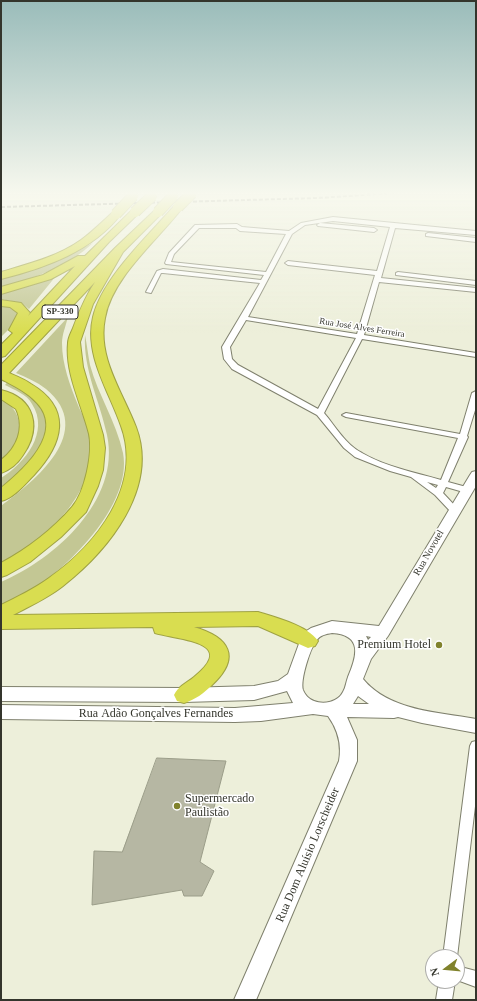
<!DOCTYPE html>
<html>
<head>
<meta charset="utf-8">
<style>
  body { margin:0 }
  #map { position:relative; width:477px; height:1001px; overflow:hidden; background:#edefda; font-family:"Times New Roman",serif }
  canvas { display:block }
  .frame { position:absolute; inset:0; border:2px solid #34352c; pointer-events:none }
  .north { position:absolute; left:425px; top:949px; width:40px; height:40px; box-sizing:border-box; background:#fff; border:1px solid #aeaeab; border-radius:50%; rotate:254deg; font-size:11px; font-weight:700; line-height:16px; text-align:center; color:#34352c }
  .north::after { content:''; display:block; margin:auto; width:14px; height:18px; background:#80822c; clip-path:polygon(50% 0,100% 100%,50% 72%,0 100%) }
</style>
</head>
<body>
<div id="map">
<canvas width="477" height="1001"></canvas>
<div class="frame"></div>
<div class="north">N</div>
</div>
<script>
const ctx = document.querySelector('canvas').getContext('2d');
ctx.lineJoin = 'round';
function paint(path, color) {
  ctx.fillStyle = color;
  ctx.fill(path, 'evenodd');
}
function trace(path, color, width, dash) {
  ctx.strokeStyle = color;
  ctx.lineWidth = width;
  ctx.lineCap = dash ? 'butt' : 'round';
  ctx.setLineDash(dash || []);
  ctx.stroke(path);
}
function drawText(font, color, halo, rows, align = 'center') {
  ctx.font = font + ' "Times New Roman",serif';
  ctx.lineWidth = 3;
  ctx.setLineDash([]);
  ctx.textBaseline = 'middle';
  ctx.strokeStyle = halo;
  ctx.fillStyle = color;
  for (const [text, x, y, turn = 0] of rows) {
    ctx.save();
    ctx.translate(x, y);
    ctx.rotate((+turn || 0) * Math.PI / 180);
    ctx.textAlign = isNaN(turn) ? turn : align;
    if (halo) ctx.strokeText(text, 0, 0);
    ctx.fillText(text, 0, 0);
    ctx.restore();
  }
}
paint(new Path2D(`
  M93 243C67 267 35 278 1 287V279L48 264Z
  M56 276 29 309 22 303 1 299V293L36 284Z
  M1 304 9 305 20 314 12 326 1 337Z
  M68 317C66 325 62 335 62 343 62 364 70 386 78 405 81 413 86 420 88 428 104 489 49 537 1 563V506C35 481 97 431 46 389 37 382 26 377 16 373Z
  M85 335C87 345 88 355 90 365 98 395 116 421 123 453 133 505 66 570 26 594 18 599 9 602 1 606V582C55 559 121 500 107 435 100 401 83 370 85 335Z
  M9 380C51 403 61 431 25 468 18 475 9 481 1 487V478C25 463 50 432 32 404 27 394 14 390 5 385Z
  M1 399C22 409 25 434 12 452 9 456 5 459 1 463Z`), '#c3c794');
const building = new Path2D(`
  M157 758 226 761 200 862 214 871 202 896H184L182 890 92 905 94 851 122 852Z`);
paint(building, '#b6b7a3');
trace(building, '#9b9d89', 1);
const street = new Path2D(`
  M333 217 476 231V235L395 228 381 278 476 288V292L379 282 364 335 476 353V357L362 339 324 413C335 426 346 445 362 453 386 467 414 472 441 480L458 438 346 417 342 415 346 413 460 434 472 393 476 391V407L467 436 468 437 448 482 470 488 471 490 467 493 446 487 443 493 457 508 459 510 457 512H451L435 495 411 477 390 471 355 457 344 448 317 415 232 369 224 359 222 347 260 283 163 273H161L151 293 146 292 157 271 163 269 261 280 264 275 166 264 165 263 169 253 195 225 237 224 242 227 289 231 301 223ZM333 221 390 227 377 271 288 261 285 263 288 265 375 275 357 334 248 317 292 234 305 225ZM199 228H236L240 231 286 234 266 272 171 262 174 254ZM246 320 356 338 318 409 238 365 232 359 230 347ZM427 482 438 485 436 488Z
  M320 223 374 228 377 230 374 232 318 226 317 225Z
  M428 233 476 238V242L426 236V234Z
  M398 272 476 281V285L396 275V273Z
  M476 741V798L457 957H443L470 746 472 742Z
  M457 966 476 971V987L457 980Z
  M439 981H455L452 1000H436Z`);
const secondary = new Path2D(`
  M476 471V486L388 636 371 659 363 679C389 711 438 712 476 719V733L422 723 398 717 394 718 347 717 357 740V761L256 1000H234L339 761C342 744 338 730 328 716L313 714 261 721 235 722 1 719V705L235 708 293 703 287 691 254 700 184 702 1 701V687L184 688 254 686 278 681 288 674 300 641 305 632 311 628 332 621 379 626 470 475 472 472ZM332 633C363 635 357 656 348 677 346 682 346 687 343 692 338 702 324 705 314 701 309 699 305 695 303 690 300 680 310 649 316 641 320 635 326 634 332 633ZM366 636 371 637 368 640ZM358 696 369 704H353Z`);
const highway = new Path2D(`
  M178 204 183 207C159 239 112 277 105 318 97 357 122 391 136 427 159 488 109 550 63 586 48 598 30 606 13 615L258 612C274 617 309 626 318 641L315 646 308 648 258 626 194 627C229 637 242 657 212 685 204 693 195 700 184 703L177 701 174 695C178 686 187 683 194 677 239 641 178 640 155 633L153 627 1 629V605C17 597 34 589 49 578 96 545 143 486 121 426 109 391 84 355 93 317 102 278 149 235 175 205Z
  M135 209 140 212 138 214 109 242 5 356 1 357V345L13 333 9 330 18 313 10 307 1 306V300L21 303 30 313 28 316 75 266 51 279 1 294V287L43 275 78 256H85L132 210Z
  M158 209 163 212 123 252 93 304 80 342 83 367 103 435 105 448 103 470 98 486 86 512 61 537 30 562 7 575 1 577V563C27 549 53 529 72 507 85 492 93 453 89 434 82 405 65 374 68 343 68 338 71 333 73 328 79 312 85 297 95 282L9 373C16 376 24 379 31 384 73 409 63 444 34 475 25 484 14 498 1 501V488C23 470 65 433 37 403 27 392 14 386 1 379V365L115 248 155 210Z
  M116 211 121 214C93 251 45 268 1 279V272C28 264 57 257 81 240 92 232 102 222 113 212Z
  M1 390C35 398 42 428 23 455 18 463 10 470 1 473V460C17 448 25 428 16 409L1 399Z`);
trace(street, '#7f806d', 2);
trace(secondary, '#7f806d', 2);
trace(highway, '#9fa243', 2);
paint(street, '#fff');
paint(secondary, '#fff');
paint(highway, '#d9dd50');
trace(new Path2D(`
  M1 207 316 198 394 193`), '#4b4d42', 2, [4, 2]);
const highwayBridge = new Path2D(`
  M178 207 192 193
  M135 212 152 196
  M158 212 173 196
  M116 214 133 196`);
trace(highwayBridge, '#9fa243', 12, []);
trace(highwayBridge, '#d9dd50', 10);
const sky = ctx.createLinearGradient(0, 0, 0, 333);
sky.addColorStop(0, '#9abcba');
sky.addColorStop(0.58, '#f7f8ee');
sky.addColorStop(1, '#f7f8ee00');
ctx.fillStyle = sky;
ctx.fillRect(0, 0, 477, 333);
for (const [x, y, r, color] of [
  [439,645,4,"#80822c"],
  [177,806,4,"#80822c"]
]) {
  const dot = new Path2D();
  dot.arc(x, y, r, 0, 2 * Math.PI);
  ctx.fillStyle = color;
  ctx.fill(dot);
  trace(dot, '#fff', 1.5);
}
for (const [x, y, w] of [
  [60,312,36]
]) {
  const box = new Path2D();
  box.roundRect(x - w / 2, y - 7, w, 14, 3);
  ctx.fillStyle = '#fff';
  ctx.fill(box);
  trace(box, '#34352c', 1);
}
drawText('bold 9px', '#34352c', null, [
  ["SP-330",60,312]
]);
drawText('9px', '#34352c', '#fff', [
  ["Rua José Alves Ferreira",362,328,9]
]);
drawText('10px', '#34352c', '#fff', [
  ["Rua Novotel",429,553,-60]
]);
drawText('12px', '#34352c', '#fff', [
  ["Premium Hotel",431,645],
  ["Supermercado",185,799,"left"],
  ["Paulistão",185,813,"left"]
], 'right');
drawText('12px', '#34352c', '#fff', [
  ["Rua Adão Gonçalves Fernandes",156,714],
  ["Rua Dom Aluísio Lorscheider",308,855,-67]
]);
</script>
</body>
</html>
